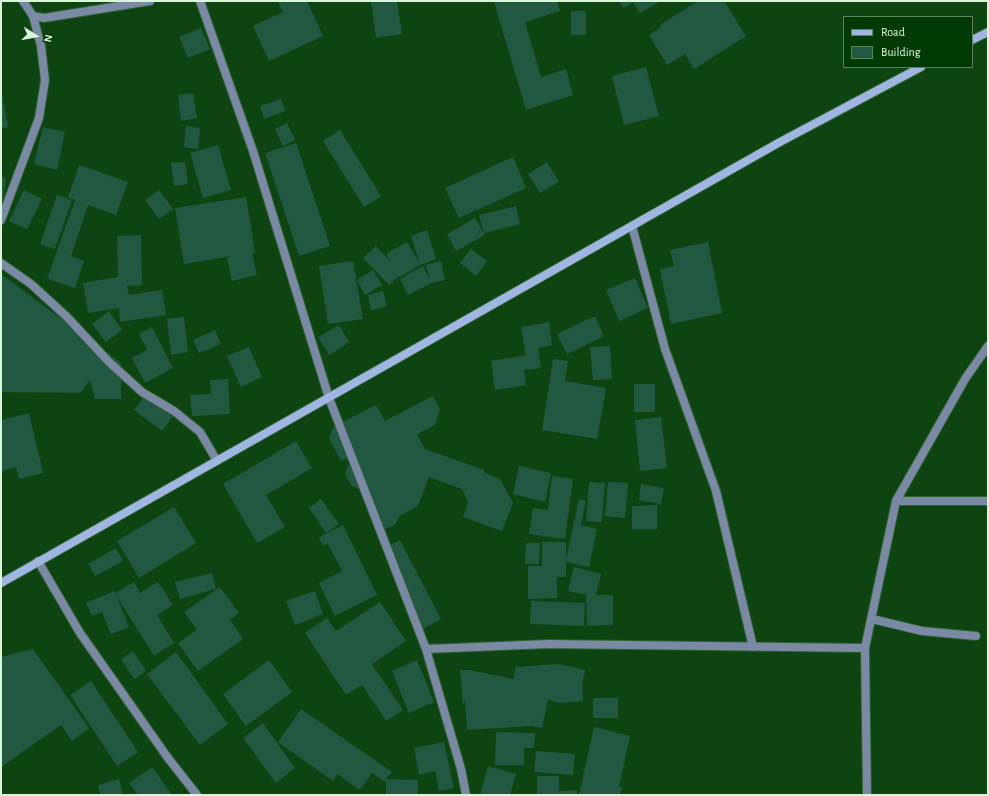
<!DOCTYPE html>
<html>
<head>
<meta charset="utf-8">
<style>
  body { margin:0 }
  #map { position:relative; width:989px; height:796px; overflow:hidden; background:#0e4412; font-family:"Alegreya Sans",sans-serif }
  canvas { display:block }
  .frame { position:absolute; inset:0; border:2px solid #daf6d9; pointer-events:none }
  .legend { position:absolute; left:843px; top:16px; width:130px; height:52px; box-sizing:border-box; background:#013a05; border:1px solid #58855a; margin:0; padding:5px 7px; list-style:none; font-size:12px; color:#daf6d9 }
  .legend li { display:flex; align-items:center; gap:8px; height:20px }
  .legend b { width:20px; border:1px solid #58855a }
  .north { position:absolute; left:16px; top:16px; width:40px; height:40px; -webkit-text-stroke:3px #013a05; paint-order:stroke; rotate:101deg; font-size:11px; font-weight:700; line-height:16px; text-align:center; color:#daf6d9 }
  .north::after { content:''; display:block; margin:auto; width:14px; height:18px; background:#daf6d9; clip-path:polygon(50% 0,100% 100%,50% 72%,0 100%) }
</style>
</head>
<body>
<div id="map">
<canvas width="989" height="796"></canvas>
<div class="frame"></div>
<ul class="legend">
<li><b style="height:5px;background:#a0b6e1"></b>Road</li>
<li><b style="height:11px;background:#225842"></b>Building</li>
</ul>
<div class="north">N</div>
</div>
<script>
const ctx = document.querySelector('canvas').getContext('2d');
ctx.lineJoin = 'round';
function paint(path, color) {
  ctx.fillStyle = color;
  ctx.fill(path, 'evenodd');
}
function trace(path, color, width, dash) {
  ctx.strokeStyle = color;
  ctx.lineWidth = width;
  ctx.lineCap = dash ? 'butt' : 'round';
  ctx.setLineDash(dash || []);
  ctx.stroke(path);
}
paint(new Path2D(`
  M278 1H307L323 36 269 61 253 26 283 12Z
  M371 1H397L402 34 376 38Z
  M497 1H557L560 11 525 22 541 77 566 69 573 95 526 110 494 2Z
  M619 1H660L640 13 633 2 624 8Z
  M698 1H724L746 36 694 69 685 54 667 65 649 35 661 27 660 25Z
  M571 11H586V35H571Z
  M201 28 210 49 188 58 179 37Z
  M646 67 659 116 624 125 612 76Z
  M1 89 8 127 1 128Z
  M193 93 197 118 181 121 178 95Z
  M281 99 285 111 264 119 260 106Z
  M287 123 295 140 283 146 275 129Z
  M186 126 200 128 198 149 184 147Z
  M43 127 65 132 57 170 34 164Z
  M340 130 381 196 364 207 323 141Z
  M296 143 330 246 299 256 265 153Z
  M218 145 231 190 203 198 190 153Z
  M513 157 526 188 459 218 445 188Z
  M185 162 188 184 174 186 171 163Z
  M547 162 559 182 540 193 528 174Z
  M79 165 128 182 116 215 88 205 71 256 84 261 75 288 47 279 75 200 68 197Z
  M1 177 6 178 2 208H1Z
  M24 190 42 199 27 229 9 221Z
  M159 190 173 209 159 219 145 200Z
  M57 195 72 200 55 249 40 244Z
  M246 197 255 252 252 253 257 275 232 281 227 258 232 256 184 264 175 208Z
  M516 206 520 224 484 233 479 215Z
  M475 218 485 235 456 251 447 234Z
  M427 230 436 259 420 265 400 277 399 276 389 285 363 258 376 246 391 262 386 254 407 242 420 264 411 236Z
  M141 235 142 285 127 286 129 295 162 290 166 315 120 322 119 308 88 313 83 283 118 277 117 236Z
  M708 242 722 313 671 324 660 269 674 266 670 250Z
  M471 249 487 261 476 276 460 263Z
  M353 261 363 319 328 324 319 266Z
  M441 261 445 280 431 283 408 295 400 279 423 266 430 281 426 265Z
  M373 270 382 285 365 295 357 280Z
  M1 274 121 363V399H95L90 380 80 393 1 392V307H3L1 306Z
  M635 278 648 308 619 321 606 290Z
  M383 291 387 306 371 310 368 295Z
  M109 311 122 330 106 342 92 324Z
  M595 316 604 336 567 354 557 334Z
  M184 317 188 352 171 355 167 319Z
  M549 322 552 345 538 348 541 368 524 370 526 385 495 390 491 361 526 355 521 327Z
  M339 325 349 342 329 355 318 337Z
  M152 327 173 368 145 383 132 358 147 350 139 334Z
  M215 330 221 344 199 353 193 340Z
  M610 346 612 379 593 380 590 347Z
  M249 347 262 377 241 387 227 356Z
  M553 359 568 361 565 381 606 388 597 439 542 430Z
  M228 379 230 414 192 416 190 395 211 394 210 380Z
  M634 384H655V412H634Z
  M145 395 173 416 162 431 134 410Z
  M433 396 440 409 435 425 417 434 425 449 484 470 485 473 500 479 513 503 502 531 463 517 468 502 462 489 429 477 418 506 399 516 396 524 382 531 361 490 352 486 345 474 352 455 341 461 329 438 333 427 376 405 385 421Z
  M29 413 43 473 19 479 16 467 1 471V420Z
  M661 417 667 468 640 471 635 420Z
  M296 441 312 468 266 495 285 527 257 543 223 484Z
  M519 466 551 473 545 502 513 494Z
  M552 476 573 479 565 539 529 534 533 508 548 510Z
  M589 482 605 483 602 522 586 521Z
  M608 482 628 483 625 518 605 516Z
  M641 484 664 488 661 504 639 500Z
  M321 499 339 524 326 533 309 508Z
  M579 499 586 501 581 525 597 529 589 567 566 562V577H557V598L528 599V566H542V542H566V559Z
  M657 505V529H632V506Z
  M174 507 196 543 139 578 117 541Z
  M343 525 377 595 335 616 319 583 342 571 328 544 323 546 319 537Z
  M400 540 441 619 423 629 382 549Z
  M526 543H540L539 564H525Z
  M116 548 123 561 95 576 88 564Z
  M574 567 601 574 596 595H613V625L587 626 586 595 568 591Z
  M212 573 216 589 180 599 175 582Z
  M134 582 140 593 158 582 173 605 157 615 174 643 154 656 116 595 129 627 111 634 102 612 92 616 86 603 114 591 115 593Z
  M220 587 239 613 230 620 243 639 198 671 178 643 197 630 184 612Z
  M315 591 323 614 295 625 286 601Z
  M531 601 585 603 584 626 530 624Z
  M380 602 406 641 372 664 403 710 386 721 362 685 346 695 305 633 327 618 336 631Z
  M33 649 89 728 72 741 61 725 1 767V657Z
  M133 651 146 671 134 679 121 659Z
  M176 652 228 724 200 745 147 674Z
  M269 660 292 692 246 726 223 694Z
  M417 660 434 702 409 713 392 671Z
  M558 664 585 670 582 685 583 701 560 703 548 700 542 728 532 726 467 730 465 699 463 705 460 670H470L513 679 516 667Z
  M91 681 138 752 117 766 70 695Z
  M593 698H618V718H593Z
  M301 709 392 772 386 779 418 780V795H386V780L385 782 372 773 360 790 337 774 333 781 278 742Z
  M263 723 295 768 276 783 243 738Z
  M594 727 630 736 619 787H622L620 795H579Z
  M496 732 535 733 534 748H524V765H495Z
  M444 742 454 788 439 791 435 771 419 775 414 748Z
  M536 751 575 754 573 775 534 772Z
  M488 766 516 774 510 795H480Z
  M152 767 172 795H138L129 783Z
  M537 776H559V791L577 790V795L537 794Z
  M119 779 123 795H100L98 785Z`), '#225842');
const street = new Path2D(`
  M23 1 33 16 44 18 150 1
  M200 1 253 151 329 398 426 649 461 769 466 795
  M1 220 39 118 45 80 41 46 33 16
  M632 226 665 349 716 491 753 647
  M1 263 31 284 67 317 109 362 142 392 174 411 200 432 217 461
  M896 501H988
  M38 561 80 633 168 758 197 795
  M872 619 922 631 976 636
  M426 649 549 644 865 648
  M867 795 865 648 896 501 965 379 988 346`);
const secondary = new Path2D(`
  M972 40 988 32
  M1 583 780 142 921 67`);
trace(street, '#2f6032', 10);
trace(secondary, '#2f6032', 10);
trace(street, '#7b89a4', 8);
trace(secondary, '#a0b6e1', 8);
</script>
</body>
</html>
